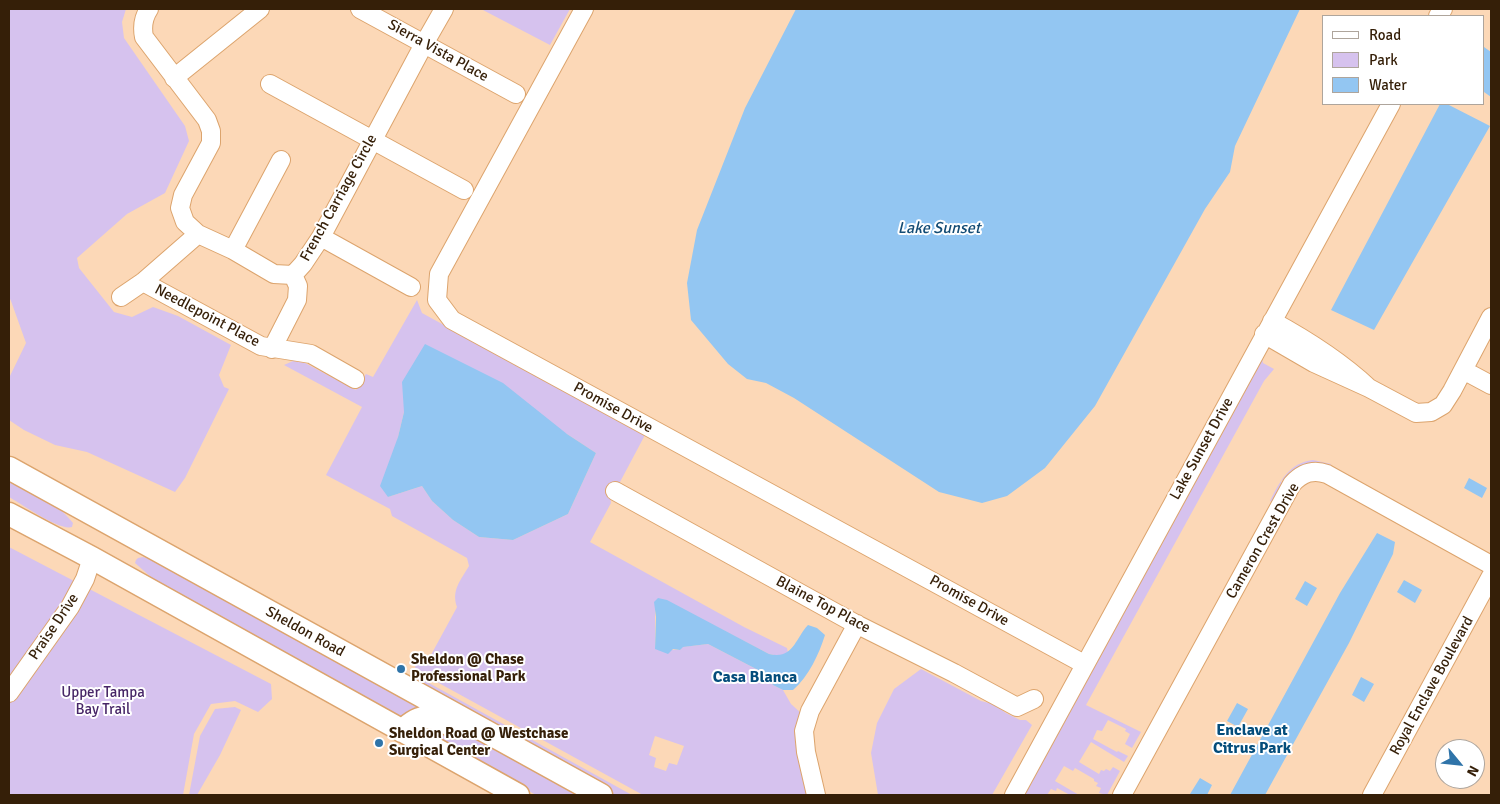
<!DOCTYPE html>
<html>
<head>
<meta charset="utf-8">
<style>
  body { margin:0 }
  #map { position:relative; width:1500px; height:804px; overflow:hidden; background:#fcd8b7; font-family:Signika,sans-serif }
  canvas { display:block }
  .frame { position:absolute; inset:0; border:10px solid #351f08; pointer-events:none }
  .legend { position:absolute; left:1322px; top:15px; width:162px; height:90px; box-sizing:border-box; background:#fff; border:1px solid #aea59c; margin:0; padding:6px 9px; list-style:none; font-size:15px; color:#351f08 }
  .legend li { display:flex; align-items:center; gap:10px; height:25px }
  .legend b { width:25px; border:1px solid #aea59c }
  .north { position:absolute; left:1435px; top:739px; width:50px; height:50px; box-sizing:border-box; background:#fff; border:1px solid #aea59c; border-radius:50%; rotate:118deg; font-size:14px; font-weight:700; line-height:20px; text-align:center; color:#351f08 }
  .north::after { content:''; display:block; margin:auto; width:18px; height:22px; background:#2f74a9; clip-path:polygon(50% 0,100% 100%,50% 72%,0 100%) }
</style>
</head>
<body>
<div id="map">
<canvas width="1500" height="804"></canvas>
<div class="frame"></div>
<ul class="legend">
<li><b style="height:6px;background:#fff"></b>Road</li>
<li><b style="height:14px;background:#d6c2ee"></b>Park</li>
<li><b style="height:14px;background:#93c6f2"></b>Water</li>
</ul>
<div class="north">N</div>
</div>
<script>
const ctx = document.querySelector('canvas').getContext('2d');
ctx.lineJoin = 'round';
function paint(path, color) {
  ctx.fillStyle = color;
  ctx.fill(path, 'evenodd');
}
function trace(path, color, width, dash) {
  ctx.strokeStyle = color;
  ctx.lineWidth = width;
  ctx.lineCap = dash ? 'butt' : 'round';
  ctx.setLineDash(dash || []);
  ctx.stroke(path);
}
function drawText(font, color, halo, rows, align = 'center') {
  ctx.font = font + ' Signika,sans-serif';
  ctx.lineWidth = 4;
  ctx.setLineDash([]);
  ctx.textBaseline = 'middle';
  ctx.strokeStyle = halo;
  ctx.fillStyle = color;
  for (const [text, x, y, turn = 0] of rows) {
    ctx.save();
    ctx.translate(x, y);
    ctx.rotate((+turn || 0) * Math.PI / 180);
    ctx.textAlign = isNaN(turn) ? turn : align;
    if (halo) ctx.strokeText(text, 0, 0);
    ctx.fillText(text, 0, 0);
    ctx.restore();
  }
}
paint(new Path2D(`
  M9 9H126L122 22 124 38 185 126 189 141 165 193 127 214 77 258 79 268 114 312 132 317 153 307 178 316 231 345 219 375 224 387 229 389 185 478 175 492 87 452 55 445 24 430 9 420V378L26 343 11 301 9 297Z
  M481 9H570L550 45Z
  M417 300 422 313 645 435 620 482 612 483 609 489 611 503 590 542 744 627 787 648 788 653 779 656 769 654 711 624 655 606V649L680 650 682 647 708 644 760 671 773 685 783 690 791 704 801 713 795 741 807 795H643L415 670 416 659 426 664 456 609 457 607C451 590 461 580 469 566L467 558 392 516 390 509 326 475 362 407 284 365 293 361 305 363 356 390 366 374 373 377ZM404 412 567 434 596 453 568 514 513 540 479 537 453 520 432 501 422 486 388 497 398 437ZM655 736 684 746 677 765 669 763 666 771 654 767 656 758 649 755Z
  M1262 358 1263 363 1274 369 1264 381 1086 705 1141 732 1132 748 1125 744 1130 734 1125 731 1126 729 1108 720 1102 731 1097 730 1093 739 1117 752 1118 751 1128 756 1124 762 1091 742 1079 762 1099 774 1101 770 1104 771 1106 769 1110 771 1113 767 1120 771 1107 795 1099 793 1101 788 1096 786 1098 783 1094 781V779L1075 768 1073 771 1064 766 1055 781 1079 795H1070L1057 788 1056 791 1051 789 1047 795H1022Z
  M1313 460 1331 464 1329 467 1285 481 1282 480 1281 482 1284 483 1273 503 1270 501C1280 481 1289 463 1313 460Z
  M9 476C31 489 57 502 73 523L72 527C59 531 22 504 9 497Z
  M9 547 271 684 272 699 258 712 235 701 211 704 194 734 183 795H9Z
  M143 557 161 562 585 795H536L160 585 135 563 136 560 138 558Z
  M921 669 981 701 993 704 1006 713 1020 720H1026L1032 725 992 795H878L871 753 877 723 894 689Z
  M418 677 632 795H615L417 684Z
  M235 707 241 710 220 755 197 795H189L200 736 215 709Z`), '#d6c2ee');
paint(new Path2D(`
  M796 9H1300L1235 146 1230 172 1205 209 1095 406 1045 468 1007 496 982 503 939 492 794 398 766 383 747 379 728 364 691 320 687 283 697 230 745 108Z
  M1484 47 1491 52V97L1484 92Z
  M1440 104H1447L1490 126 1374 330 1331 310Z
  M425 344 503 383 567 434 596 453 568 514 513 540 479 537 453 520 432 501 422 486 388 497 380 486 398 437 404 412 402 382Z
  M1469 478 1487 488 1482 498 1464 488Z
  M1377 533 1395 542 1393 554 1349 643 1265 795H1230L1340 593Z
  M1404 580 1422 590 1415 603 1397 592Z
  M1305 581 1317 588 1307 606 1295 599Z
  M658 598 667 600 769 654C793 660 795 639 808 625L817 628 825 635C819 654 809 676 793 690H783L773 685 760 671 708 644 683 647 680 650 673 649 668 654 655 649 656 617 654 602Z
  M1361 677 1374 684 1364 702 1352 695Z
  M1237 703 1248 709 1238 727 1227 721Z
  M1200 778 1212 785 1207 795H1192L1190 794Z`), '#93c6f2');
const minor = new Path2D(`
  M149 9C143 18 142 27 144 37L207 120 211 131V143L183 195 180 208 185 222 198 234 233 250 274 274 293 275
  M360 9 516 94
  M584 9 439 274 437 300 452 320 1084 664
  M1438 16 1443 9
  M174 78 260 9
  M270 84 464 190
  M321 237 411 287
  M233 250 281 160
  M293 275 303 264 321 237 424 44 444 9
  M143 282 261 346 311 354 355 379
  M121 297 143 282 198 234
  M1264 334 1314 363 1369 388C1339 360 1307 340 1272 321
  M272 349 297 300 298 286 293 275
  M1463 370 1491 385
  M1369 388 1416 413 1431 412 1443 405 1452 391 1491 317
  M615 491 854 623 954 673 1017 707 1034 699
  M9 693 70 607 85 579 92 558
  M816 795 806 752 804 731 810 711 857 624
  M1014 795 1391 104
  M1122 795 1292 484C1302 473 1313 469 1327 474L1491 565
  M1372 795 1491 576`);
const major = new Path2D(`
  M9 468 601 795
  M9 514 92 558 518 795
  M402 731C421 712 432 715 454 727`);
trace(minor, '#dca46d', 20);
trace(major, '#dca46d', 25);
trace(minor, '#fff', 18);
trace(major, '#fff', 22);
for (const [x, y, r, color] of [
  [401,669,5,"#2f74a9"],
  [379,743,5,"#2f74a9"]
]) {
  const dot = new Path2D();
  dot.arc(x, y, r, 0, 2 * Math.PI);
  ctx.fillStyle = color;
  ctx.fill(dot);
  trace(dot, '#fff', 2);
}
drawText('15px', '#351f08', '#fff', [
  ["Sierra Vista Place",438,51,29],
  ["French Carriage Circle",339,198,-61],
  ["Needlepoint Place",207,316,28],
  ["Promise Drive",613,408,29],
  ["Lake Sunset Drive",1202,449,-61],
  ["Cameron Crest Drive",1263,541,-60],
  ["Promise Drive",969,601,29],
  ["Blaine Top Place",823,605,28],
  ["Praise Drive",54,627,-56],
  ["Sheldon Road",305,632,29],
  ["Royal Enclave Boulevard",1432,686,-61]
]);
drawText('bold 15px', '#351f08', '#fff', [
  ["Sheldon @ Chase",411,660],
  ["Professional Park",411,677],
  ["Sheldon Road @ Westchase",389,734],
  ["Surgical Center",389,751]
], 'left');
drawText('15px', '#472667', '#fff', [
  ["Upper Tampa",103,693],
  ["Bay Trail",103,710]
]);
drawText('italic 16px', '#134c75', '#fff', [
  ["Lake Sunset",939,229]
]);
drawText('bold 16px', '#044d7b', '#fff', [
  ["Casa Blanca",755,678],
  ["Enclave at",1252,731],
  ["Citrus Park",1252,749]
]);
</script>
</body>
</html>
